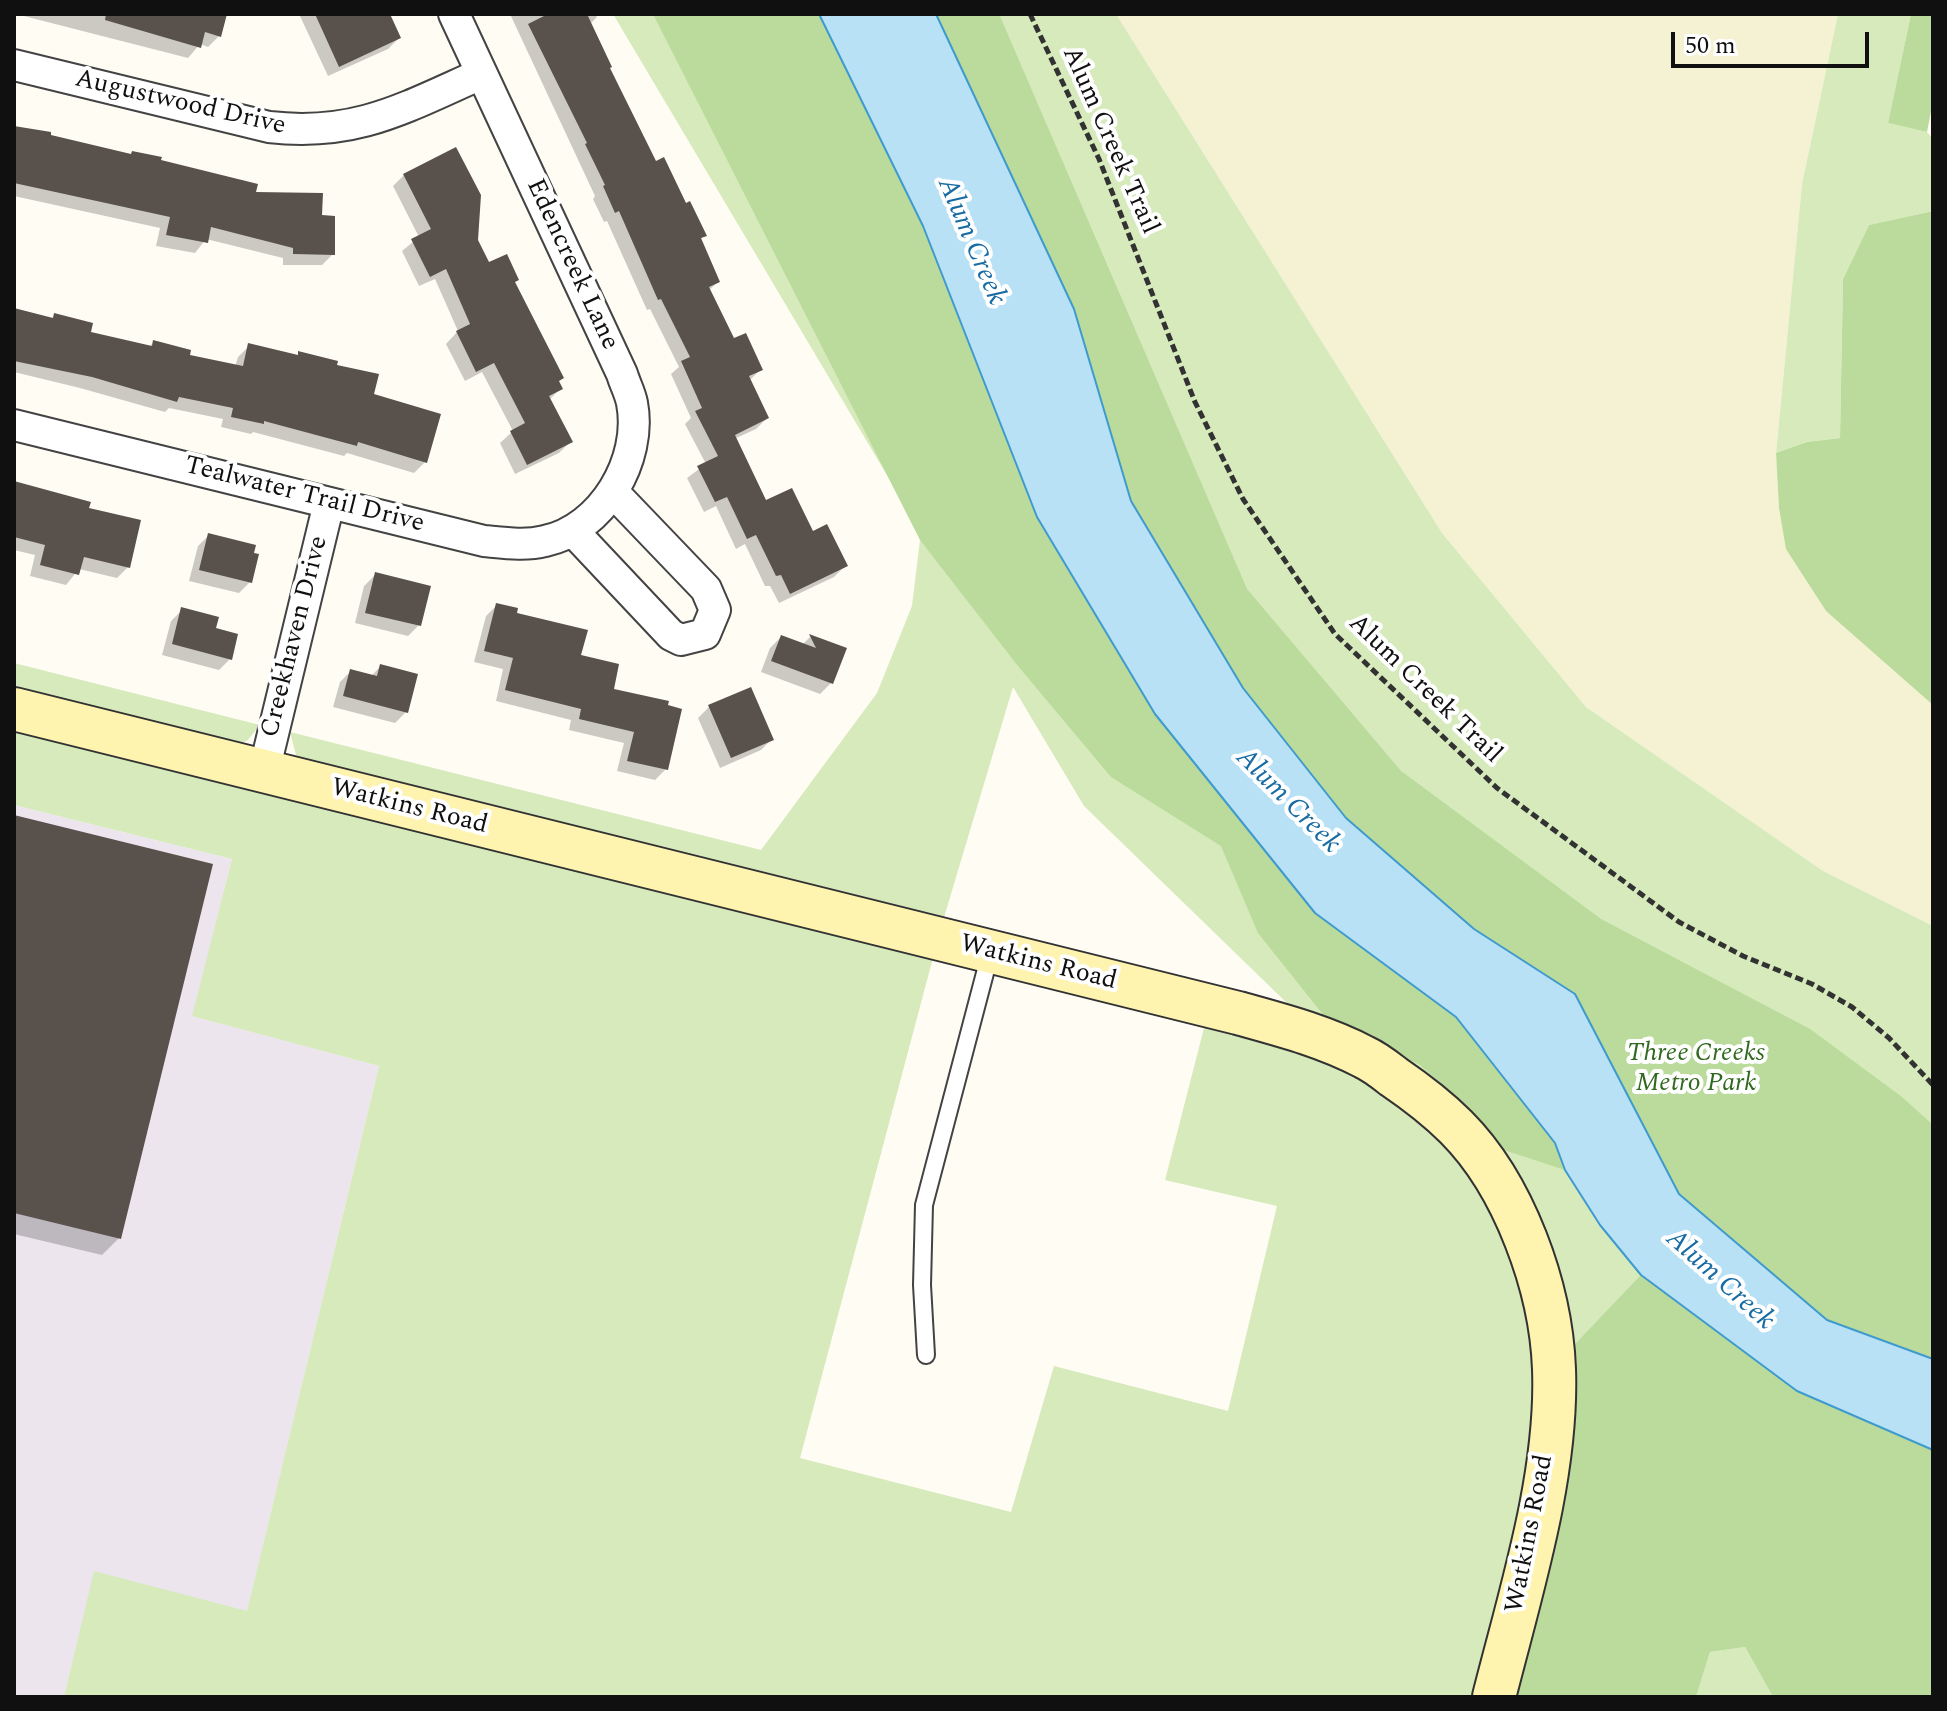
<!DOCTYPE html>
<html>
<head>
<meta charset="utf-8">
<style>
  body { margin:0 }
  #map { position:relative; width:1947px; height:1711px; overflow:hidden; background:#fffcf4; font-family:Spectral,serif }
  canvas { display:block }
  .frame { position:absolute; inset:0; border:16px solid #101010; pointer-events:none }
  .scale { position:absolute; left:1671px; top:32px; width:198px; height:36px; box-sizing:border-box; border:4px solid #101010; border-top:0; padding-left:10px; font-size:24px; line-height:28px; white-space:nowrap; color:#101010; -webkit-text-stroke:6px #fff; paint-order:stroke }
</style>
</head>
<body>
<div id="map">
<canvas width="1947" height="1711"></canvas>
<div class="frame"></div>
<div class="scale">50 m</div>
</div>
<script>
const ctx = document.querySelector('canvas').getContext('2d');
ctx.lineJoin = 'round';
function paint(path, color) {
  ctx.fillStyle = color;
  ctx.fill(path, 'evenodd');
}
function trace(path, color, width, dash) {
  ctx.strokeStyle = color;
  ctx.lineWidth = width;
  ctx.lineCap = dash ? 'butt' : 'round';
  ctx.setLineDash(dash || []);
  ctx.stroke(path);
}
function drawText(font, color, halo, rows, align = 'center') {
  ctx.font = font + ' Spectral,serif';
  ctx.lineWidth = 8;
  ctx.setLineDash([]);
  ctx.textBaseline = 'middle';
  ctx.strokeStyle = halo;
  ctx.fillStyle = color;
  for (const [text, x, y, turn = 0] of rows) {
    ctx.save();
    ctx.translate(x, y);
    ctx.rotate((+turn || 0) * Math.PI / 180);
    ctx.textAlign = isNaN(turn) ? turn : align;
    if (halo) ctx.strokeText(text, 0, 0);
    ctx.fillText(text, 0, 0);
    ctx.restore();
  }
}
paint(new Path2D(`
  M14 805 232 859 193 1016 379 1066 247 1612 95 1572 64 1697H14Z`), '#ede5ee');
paint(new Path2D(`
  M1116 14H1838L1802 184 1776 452 1779 508 1787 549 1826 611 1933 705V926L1823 871 1586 707 1442 533Z`), '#f5f1d3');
paint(new Path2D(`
  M613 14H1116L1442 533 1586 707 1823 871 1933 926V1697L1601 1317 1572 1347 1520 1261 1542 1359 1532 1475 1480 1697H64L94 1571 247 1611 379 1066 192 1016 232 859 14 805V723L934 954 800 1458 1011 1512 1054 1366 1228 1411 1277 1206 1165 1180 1205 1024 1318 1055 1360 1074 1084 806 1013 687 942 924 320 771 296 755 290 732 761 850 877 693 912 606 920 540 938 561Z
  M1838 14H1911L1888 123 1927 132 1933 139V211L1869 225 1843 279 1840 438 1807 442 1776 453 1802 184Z
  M14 663 260 725 247 741 224 748 14 696Z
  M1745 1647 1773 1697H1696L1710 1652Z`), '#d6eabc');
paint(new Path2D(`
  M653 14H819L923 226 1037 517 1155 714 1315 913 1456 1017 1555 1143 1565 1170 1504 1150 1470 1109 1420 1065 1325 1017 1258 933 1221 846 1111 777 1018 666 920 540Z
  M936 14H999L1247 589 1401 771 1601 919 1810 1029 1902 1097 1933 1125V1359L1827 1320 1679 1194 1575 994 1474 929 1346 818 1242 688 1131 501 1074 309Z
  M1911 14H1933V101L1927 132 1888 123Z
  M1933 211V705L1826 611 1786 549 1779 508 1776 453 1807 442 1840 438 1843 279 1869 225Z
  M1641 1275 1797 1391 1933 1450V1697H1773L1745 1647 1710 1652 1696 1697H1508L1572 1347Z`), '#badb9b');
const water = new Path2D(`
  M819 14H936L1074 309 1131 501 1243 688 1346 818 1474 929 1575 994 1679 1194 1827 1320 1933 1359V1450L1797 1391 1641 1275 1600 1225 1565 1170 1555 1143 1456 1017 1315 913 1155 714 1037 517 923 226Z`);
paint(water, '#b8e1f6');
trace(water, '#3f9acd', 2);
paint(new Path2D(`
  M16 14H225L219 36 208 47 200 44 188 58Z
  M299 14H388L399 38 388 49 328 76Z
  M510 14H595L597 17 590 24 608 69 655 164 704 235 700 240 718 282 708 291 733 341 761 369 749 381 767 418 756 429 734 439 765 502 812 534 845 566 834 577 779 603 770 586H765L745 544 736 549 716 506 704 512 687 478 706 464 685 424 691 418 671 374 679 367 650 309 647 310 607 221 604 222 593 199 595 196Z
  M14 128 159 162 320 217 333 254 322 265H283V258L206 239 195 253 156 246 160 228 14 196Z
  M404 175 476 241 488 265 513 283 561 388 549 400 570 442 559 453 515 474 500 443 513 431 482 372 465 381 446 344 458 331 435 279 419 286 402 251 419 237 393 186Z
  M14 310 50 320 55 315 89 333 149 347 154 342 188 357 235 367 238 357 249 346 296 356 299 354 334 366 372 395 425 462 414 473 347 453 344 456 253 432 251 434 221 427 223 419 169 408 165 412 80 388 14 372Z
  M14 483 87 510 128 567 117 578 79 569 66 585 30 576 35 555 14 550Z
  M209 535 250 582 239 593 189 581 198 546Z
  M375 575 419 625 408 636 355 623 364 586Z
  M497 605 579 657 612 690 666 769 655 780 617 771 624 743 569 730 571 720 496 701 503 669 474 662 486 616Z
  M182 610 214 630 230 659 219 670 162 655 171 621Z
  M781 637 802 645 810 637 844 650 831 683 820 694 761 672 770 648Z
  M381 666 406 712 395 723 333 707 340 682 351 671 371 676Z
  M709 707 772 739 761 750 720 768 698 718Z
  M14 817 119 1238 102 1255 14 1234Z`), '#0003');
paint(new Path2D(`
  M106 14H227L221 37 205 32 201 48 105 20Z
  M315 14H390L401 38 339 67Z
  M548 14H587L612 67 610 68 656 161 664 157 686 203 690 201 707 236 701 238 720 282 709 287 734 338 746 333 763 370 749 376 769 418 735 435 766 500 792 488 813 531 827 524 848 566 790 594 781 575 776 576 756 535 747 539 727 497 715 502 697 466 718 456 695 411 702 408 681 361 690 357 661 299 658 300 619 211 615 213 603 186 605 185 585 144 587 143 528 24Z
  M14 126 51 132V135L131 154 132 151 162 157 161 160 258 184 256 192 323 193 322 215 335 216V255L293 254V248L211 227 208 243 166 235 170 217 14 183Z
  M456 147 481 195 478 240 489 262 507 254 519 280 515 282 564 378 559 381 563 389 549 396 573 442 527 465 510 431 525 423 494 363 476 372 456 331 470 324 446 269 430 277 411 239 431 229 403 174Z
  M14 308 53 318 54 313 93 323 91 332 152 346 153 340 191 350 190 355 243 366 248 343 298 355V351L338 361 337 365 379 374 374 394 441 414 427 463 358 442 357 446 264 421V424L231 417 233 408 179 397 177 402 92 377 14 361Z
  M14 481 91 502 89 508 141 520 130 568 84 557 79 575 40 565 45 545 14 537Z
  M208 533 256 545 254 553 259 554 252 583 199 570Z
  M375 572 431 586 421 626 365 613Z
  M496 603 518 608 517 613 588 630 581 655 619 664 614 689 669 701 668 705 682 709 668 770 627 761 634 732 579 719 581 709 505 690 513 658 484 651Z
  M181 607 219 617 216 628 238 634 232 660 172 644Z
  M809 634 847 648 833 684 771 661 781 635 816 648Z
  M380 664 418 674 408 713 343 696 350 669 377 676Z
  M751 687 774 740 731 758 708 705Z
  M14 815 213 864 121 1239 14 1213Z`), '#59514c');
const lane = new Path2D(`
  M926 1355 922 1285 924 1205 990 954`);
const street = new Path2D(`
  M14 65 269 127C356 137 404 108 481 74
  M14 425 484 541C505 543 525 546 545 541 602 529 643 460 632 403 630 393 625 384 622 374L454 14
  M573 531 671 635 681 640 705 634 715 610 706 589 613 492
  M264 771 329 503`);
const secondary = new Path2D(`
  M14 709 1238 1013C1281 1025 1324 1036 1364 1057 1375 1062 1385 1070 1394 1077 1416 1092 1437 1108 1456 1127 1514 1185 1551 1287 1554 1369 1558 1476 1520 1594 1494 1697`);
trace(lane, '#434343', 20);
trace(street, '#434343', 34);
trace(secondary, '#323232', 46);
trace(new Path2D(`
  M1030 14 1099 159 1195 402 1243 499 1335 634 1497 788 1679 922 1743 956 1812 984 1852 1007 1889 1038 1933 1085`), '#323232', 5, [8, 4]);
trace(lane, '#fff', 16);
trace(street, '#fff', 30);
trace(secondary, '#fef3af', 42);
drawText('26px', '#101010', '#fff', [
  ["Augustwood Drive",180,104,13],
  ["Alum Creek Trail",1109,141,66],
  ["Edencreek Lane",571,265,65],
  ["Tealwater Trail Drive",304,496,14],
  ["Creekhaven Drive",296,637,-76],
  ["Alum Creek Trail",1424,690,44],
  ["Watkins Road",409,808,14],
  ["Watkins Road",1038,964,14],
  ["Watkins Road",1531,1534,-79]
]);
drawText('italic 26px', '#31691f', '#fff', [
  ["Three Creeks",1696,1055],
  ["Metro Park",1696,1085]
]);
drawText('italic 28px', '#186ca3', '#fff', [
  ["Alum Creek",970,242,67],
  ["Alum Creek",1287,802,45],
  ["Alum Creek",1719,1281,42]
]);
</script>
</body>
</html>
